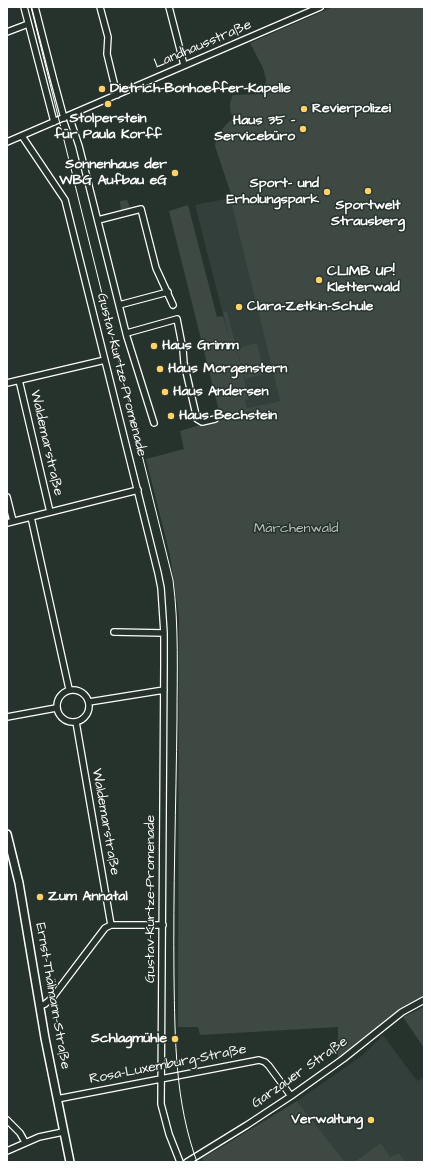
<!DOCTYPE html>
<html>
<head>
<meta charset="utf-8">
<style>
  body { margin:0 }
  #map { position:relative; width:431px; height:1169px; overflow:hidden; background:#26332d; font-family:"Architects Daughter",sans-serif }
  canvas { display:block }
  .frame { position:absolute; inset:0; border:8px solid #fff; pointer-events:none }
</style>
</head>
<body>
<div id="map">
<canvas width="431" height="1169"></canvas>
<div class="frame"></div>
</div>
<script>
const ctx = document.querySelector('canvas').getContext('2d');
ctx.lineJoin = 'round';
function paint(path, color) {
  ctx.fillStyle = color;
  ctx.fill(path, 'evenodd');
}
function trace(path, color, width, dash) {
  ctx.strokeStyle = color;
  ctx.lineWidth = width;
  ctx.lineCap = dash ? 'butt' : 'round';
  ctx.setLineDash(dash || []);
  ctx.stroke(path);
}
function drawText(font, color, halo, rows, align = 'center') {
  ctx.font = font + ' "Architects Daughter",sans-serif';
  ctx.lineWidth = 3;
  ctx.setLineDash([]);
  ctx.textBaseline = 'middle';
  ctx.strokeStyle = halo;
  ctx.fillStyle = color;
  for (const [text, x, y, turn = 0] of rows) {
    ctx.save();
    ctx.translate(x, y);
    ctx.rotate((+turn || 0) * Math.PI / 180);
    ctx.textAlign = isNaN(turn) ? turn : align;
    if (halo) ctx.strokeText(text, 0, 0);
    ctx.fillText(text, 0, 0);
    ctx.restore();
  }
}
paint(new Path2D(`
  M230 198 280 401 247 408 195 205Z
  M383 1035 417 1081 424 1077V1162H406L399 1153 390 1157 380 1144 354 1162H345L297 1101 363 1055Z`), '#333f3a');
paint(new Path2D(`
  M333 7H424V998L410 1005 338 1058V1027L200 1035 198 1027H178L179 616 170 555 146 459 184 449 180 431 221 419 169 211 188 205 217 317 223 316 230 340 223 312 227 311 249 399 245 400 247 408 280 401 230 198 232 197 215 146C216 134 225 125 233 118 229 111 229 102 233 95L262 94 264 92 266 79 263 68 250 43Z
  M127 200 130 208 121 210 120 201Z
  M257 343 264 374 245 379 237 349Z
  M424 1007V1048L403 1017Z
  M297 1101 345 1162H204L202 1158 220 1148Z
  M381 1143 390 1157 399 1153 406 1162H354Z`), '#3e4944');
const minor = new Path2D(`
  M24 7 54 122
  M35 7 54 81 64 118
  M100 7 108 37 107 54 117 95
  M169 7 184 65
  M7 32 28 24
  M69 116 79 146 127 337 154 423
  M22 136 65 200 158 573 161 588 164 633V664L161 1104 169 1134 180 1162
  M7 142 320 7
  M98 220 141 209 156 268 173 305
  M119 305 168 292
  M127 333 177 319 183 350 184 363 197 419 202 422 215 419
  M19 380 50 512
  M7 383 105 360
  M7 497 13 521
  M31 517 69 689
  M7 523 138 490
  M114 632 164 633
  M57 706a16 16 0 1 1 32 0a16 16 0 1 1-32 0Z
  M89 702 164 690
  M7 717 56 708
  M76 722 111 925
  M40 1006 45 1004 52 998 105 928 111 925H163
  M57 1099 259 1060 265 1062 269 1066 291 1096
  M7 1120 20 1133 25 1142
  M7 1151 39 1137 63 1132
  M187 1162 247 1125 291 1096 343 1059 402 1012 424 1000`);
const major = new Path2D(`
  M7 834 19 883 45 1038 70 1162`);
trace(minor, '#fff', 8);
trace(major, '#fff', 10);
trace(minor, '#26332d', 5.5);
trace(major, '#26332d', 7);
trace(new Path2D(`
  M31 7 173 580C179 626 177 673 177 719 176 805 173 891 174 977 175 1040 175 1102 197 1162`), '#fff', 1);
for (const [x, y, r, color] of [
  [102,89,4,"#ffd166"],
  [108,104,4,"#ffd166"],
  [304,109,4,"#ffd166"],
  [303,129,4,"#ffd166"],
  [175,173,4,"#ffd166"],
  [368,191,4,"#ffd166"],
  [327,192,4,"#ffd166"],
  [319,280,4,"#ffd166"],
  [239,307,4,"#ffd166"],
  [154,346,4,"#ffd166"],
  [160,369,4,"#ffd166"],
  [165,392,4,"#ffd166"],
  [171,416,4,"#ffd166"],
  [40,897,4,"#ffd166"],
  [175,1039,4,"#ffd166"],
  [371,1120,4,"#ffd166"]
]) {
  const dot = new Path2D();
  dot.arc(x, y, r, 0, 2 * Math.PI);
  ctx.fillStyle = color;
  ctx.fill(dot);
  trace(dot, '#26332d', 1.5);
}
drawText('14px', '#fff', '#26332d', [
  ["Landhausstraße",203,45,-23],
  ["Gustav-Kurtze-Promenade",121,375,76],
  ["Waldemarstraße",46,443,77],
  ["Waldemarstraße",105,822,80],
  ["Gustav-Kurtze-Promenade",151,899,-90],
  ["Ernst-Thälmann-Straße",52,996,80],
  ["Rosa-Luxemburg-Straße",168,1065,-11],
  ["Garzauer Straße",300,1073,-35]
]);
drawText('bold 14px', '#fff', '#26332d', [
  ["Dietrich-Bonhoeffer-Kapelle",110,89],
  ["Revierpolizei",312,109],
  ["Stolperstein",108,119,"center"],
  ["für Paula Korff",108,135,"center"],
  ["Haus 35 -",295,121,"right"],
  ["Servicebüro",295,137,"right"],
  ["Sonnenhaus der",167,165,"right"],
  ["WBG Aufbau eG",167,181,"right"],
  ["Sport- und",319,184,"right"],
  ["Erholungspark",319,200,"right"],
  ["Sportwelt",368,206,"center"],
  ["Strausberg",368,222,"center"],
  ["CLIMB UP!",327,272],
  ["Kletterwald",327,288],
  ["Clara-Zetkin-Schule",247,307],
  ["Haus Grimm",162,346],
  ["Haus Morgenstern",168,369],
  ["Haus Andersen",173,392],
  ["Haus Bechstein",179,416],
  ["Zum Annatal",48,897],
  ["Schlagmühle",167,1039,"right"],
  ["Verwaltung",363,1120,"right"]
], 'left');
drawText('14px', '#bbbfbe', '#26332d', [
  ["Märchenwald",296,529]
]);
</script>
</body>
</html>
